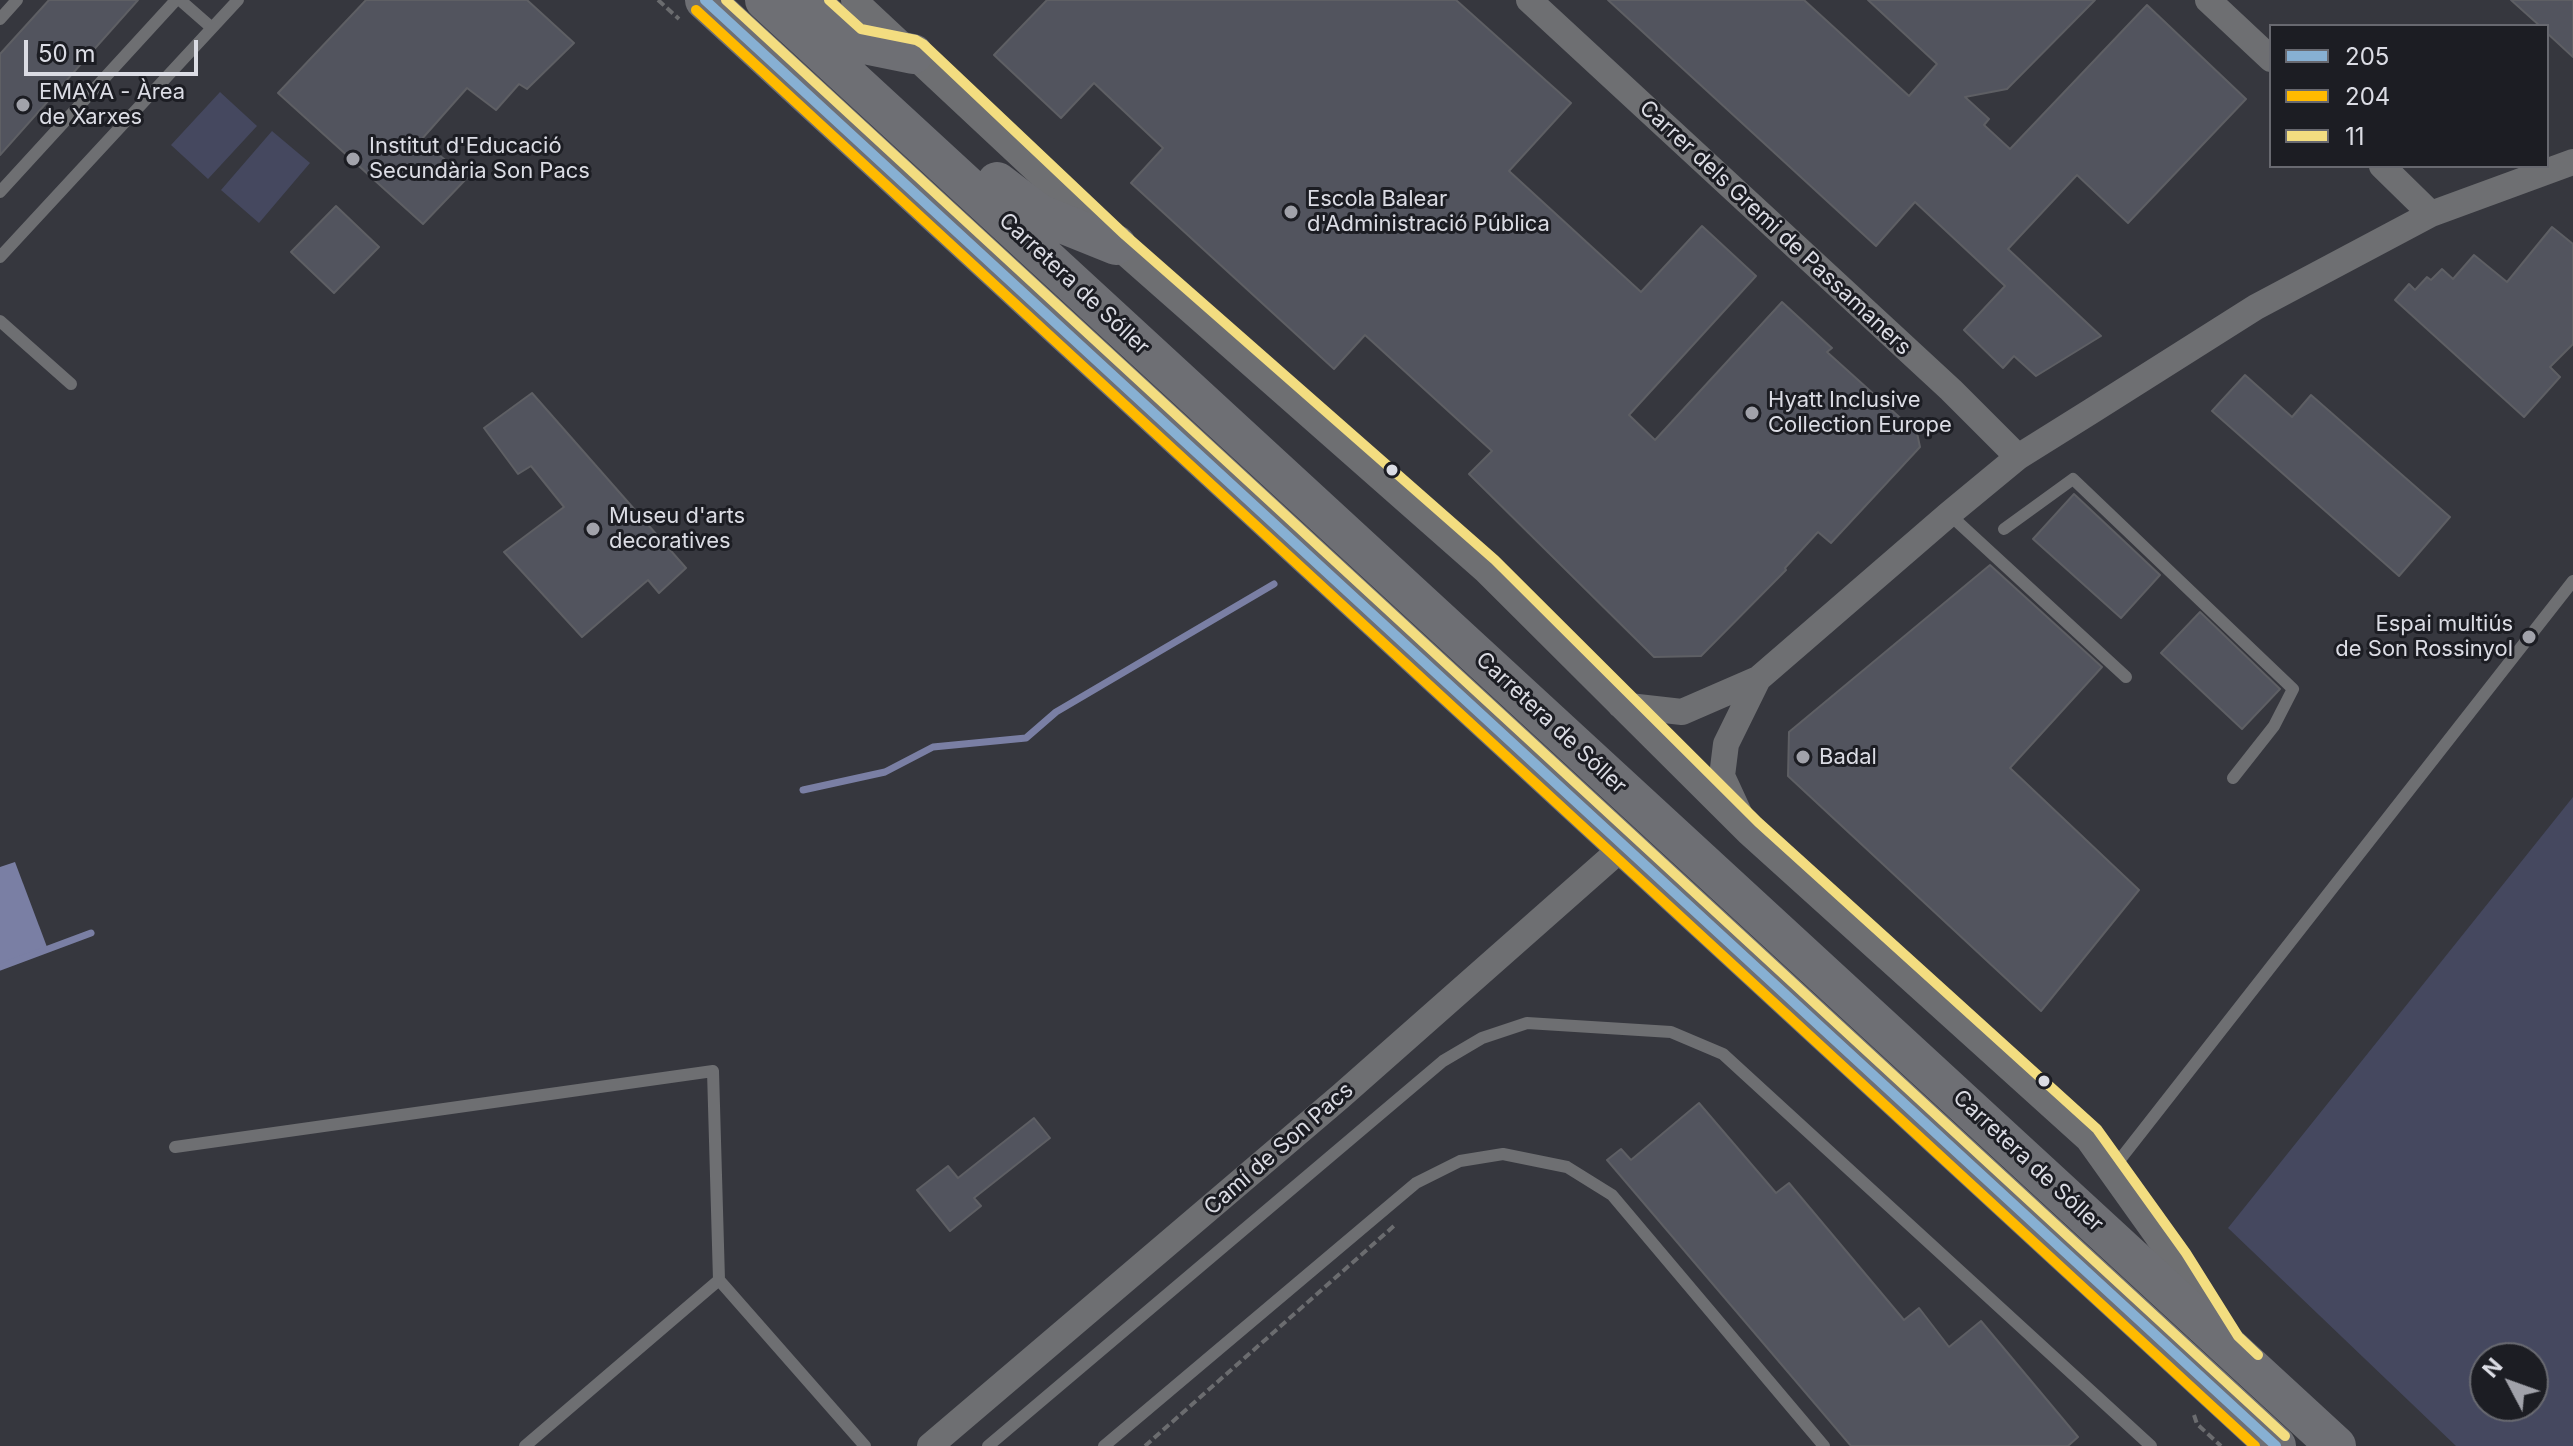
<!DOCTYPE html>
<html>
<head>
<meta charset="utf-8">
<style>
  body { margin:0 }
  #map { position:relative; width:2573px; height:1446px; overflow:hidden; background:#36373e; font-family:Inter,sans-serif }
  canvas { display:block }
  .legend { position:absolute; left:2269px; top:24px; width:280px; height:144px; box-sizing:border-box; background:#1c1d23; border:2px solid #686970; margin:0; padding:10px 14px; list-style:none; font-size:24px; color:#dbdce4 }
  .legend li { display:flex; align-items:center; gap:16px; height:40px }
  .legend b { width:40px; border:2px solid #686970 }
  .north { position:absolute; left:2469px; top:1342px; width:80px; height:80px; box-sizing:border-box; background:#1c1d23; border:2px solid #686970; border-radius:50%; rotate:311deg; font-size:22px; font-weight:700; line-height:32px; text-align:center; color:#dbdce4 }
  .north::after { content:''; display:block; margin:auto; width:28px; height:36px; background:#a1a2aa; clip-path:polygon(50% 0,100% 100%,50% 72%,0 100%) }
  .scale { position:absolute; left:24px; top:40px; width:174px; height:36px; box-sizing:border-box; border:4px solid #dbdce4; border-top:0; padding-left:10px; font-size:24px; line-height:28px; white-space:nowrap; color:#dbdce4; -webkit-text-stroke:6px #1c1d23; paint-order:stroke }
</style>
</head>
<body>
<div id="map">
<canvas width="2573" height="1446"></canvas>
<ul class="legend">
<li><b style="height:10px;background:#87b0d3"></b>205</li>
<li><b style="height:10px;background:#ffba00"></b>204</li>
<li><b style="height:10px;background:#f3dd80"></b>11</li>
</ul>
<div class="north">N</div>
<div class="scale">50 m</div>
</div>
<script>
const ctx = document.querySelector('canvas').getContext('2d');
ctx.lineJoin = 'round';
function paint(path, color) {
  ctx.fillStyle = color;
  ctx.fill(path, 'evenodd');
}
function trace(path, color, width, dash) {
  ctx.strokeStyle = color;
  ctx.lineWidth = width;
  ctx.lineCap = dash ? 'butt' : 'round';
  ctx.setLineDash(dash || []);
  ctx.stroke(path);
}
function drawText(font, color, halo, rows, align = 'center') {
  ctx.font = font + ' Inter,sans-serif';
  ctx.lineWidth = 6;
  ctx.setLineDash([]);
  ctx.textBaseline = 'middle';
  ctx.strokeStyle = halo;
  ctx.fillStyle = color;
  for (const [text, x, y, turn = 0] of rows) {
    ctx.save();
    ctx.translate(x, y);
    ctx.rotate((+turn || 0) * Math.PI / 180);
    ctx.textAlign = isNaN(turn) ? turn : align;
    if (halo) ctx.strokeText(text, 0, 0);
    ctx.fillText(text, 0, 0);
    ctx.restore();
  }
}
paint(new Path2D(`
  M220 92 257 126 208 179 171 145Z
  M272 131 310 163 259 223 221 190Z
  M2573 797V1446H2456L2228 1228ZM2533 1358V1406H2485V1358Z`), '#45485f');
paint(new Path2D(`
  M15 862 47 947 0 965V867Z`), '#7a7fa4');
trace(new Path2D(`
  M803 790 885 772 933 747 1026 738 1056 712 1274 584
  M0 967 91 933`), '#7a7fa4', 7);
const building = new Path2D(`
  M49 0H138L0 155V54Z
  M366 0H527L574 43 527 89 519 84 496 110 467 88 421 140 467 178 423 224 278 93Z
  M1047 0H1456L1571 103 1509 171 1641 292 1702 226 1756 276 1629 415 1655 440 1782 302 1832 348 1827 352 1917 433 1920 447 1831 543 1818 532 1785 568 1786 570 1701 656 1654 657 1469 474 1492 451 1365 335 1334 369 1131 183 1163 148 1094 83 1061 118 994 55Z
  M1608 0H1804L1909 96 1937 64 1868 0H2095L2007 89 1965 97 1989 119 1984 125 2010 149 2147 5 2246 99 2128 223 2077 175 2008 249 2101 336 2036 376 2014 356 2003 368 1964 330 2005 286 1915 202 1876 246Z
  M2511 0H2573V57L2547 33V26H2540Z
  M336 206 379 247 334 293 291 252Z
  M2552 227 2573 244V344L2550 367 2560 377 2524 417 2395 300 2409 284 2415 290 2427 277 2431 280 2442 269 2453 279 2474 255 2507 282Z
  M2245 375 2292 417 2311 395 2450 517 2399 576 2212 411Z
  M532 393 686 568 659 593 648 580 582 637 504 552 564 507 531 466 518 474 484 428Z
  M2074 494 2160 575 2121 618 2033 539Z
  M1990 565 2102 667 2010 768 2139 890 2041 1011 1788 776 1789 732Z
  M2200 612 2280 689 2242 729 2161 653Z
  M1699 1103 1776 1193 1789 1183 1904 1320 1919 1308 1949 1347 1981 1321 2078 1437 2068 1446H1851L1607 1160 1621 1149 1631 1160Z
  M1034 1118 1050 1138 974 1198 981 1206 950 1231 917 1190 948 1166 958 1178Z`);
paint(building, '#52545e');
trace(building, '#5e5f64', 2);
trace(new Path2D(`
  M658 0 679 19
  M2194 1415 2197 1424 2221 1446
  M1145 1446 1395 1225`), '#6b6c6f', 4, [8, 4]);
trace(new Path2D(`
  M180 0 212 28
  M0 19 17 0
  M0 192 176 0
  M0 257 238 0
  M0 321 71 384
  M1949 514 2126 677
  M2004 529 2073 479 2293 689 2274 726 2233 778
  M175 1147 713 1071 719 1280 865 1446
  M2111 1171 2573 581
  M525 1446 719 1280
  M988 1446 1443 1061 1482 1038 1527 1023 1671 1032 1723 1054 2151 1446
  M1104 1446 1416 1183 1460 1161 1503 1154 1567 1167 1612 1195 1824 1446`), '#6e6f72', 12);
trace(new Path2D(`
  M854 0 1116 245 1486 571 1748 832 2088 1139 2175 1261 2206 1312
  M1529 0 1951 390 2018 457
  M2208 0 2271 59
  M2382 166 2431 214
  M1758 679 1949 514 2018 457 2090 412 2256 307 2431 214 2573 162
  M1620 705 1682 712 1758 679 1726 744 1722 776 1740 815
  M930 1446 1341 1096 1623 847`), '#6e6f72', 26);
trace(new Path2D(`
  M705 0 2276 1446
  M765 0 2336 1446
  M808 0 854 42 913 54
  M997 182 1039 214 1116 245`), '#6e6f74', 40);
trace(new Path2D(`
  M705 0 2276 1446`), '#87b0d3', 10);
trace(new Path2D(`
  M696 10 2255 1446`), '#ffba00', 10);
trace(new Path2D(`
  M726 0 2285 1436
  M829 0 861 29 916 40 923 44 1125 235 1495 560 1758 822 2097 1129 2186 1253 2238 1336 2258 1355`), '#f3dd80', 10);
for (const [x, y, r, color] of [
  [23,105,8,"#a1a2aa"],
  [353,159,8,"#a1a2aa"],
  [1291,212,8,"#a1a2aa"],
  [1752,413,8,"#a1a2aa"],
  [1392,470,7,"#dbdce4"],
  [593,529,8,"#a1a2aa"],
  [2529,637,8,"#a1a2aa"],
  [1803,757,8,"#a1a2aa"],
  [2044,1081,7,"#dbdce4"]
]) {
  const dot = new Path2D();
  dot.arc(x, y, r, 0, 2 * Math.PI);
  ctx.fillStyle = color;
  ctx.fill(dot);
  trace(dot, '#1c1d23', 3);
}
drawText('22px', '#dbdce4', '#1c1d23', [
  ["EMAYA - Àrea",39,92],
  ["de Xarxes",39,117],
  ["Institut d'Educació",369,146],
  ["Secundària Son Pacs",369,171],
  ["Escola Balear",1307,199],
  ["d'Administració Pública",1307,224],
  ["Hyatt Inclusive",1768,400],
  ["Collection Europe",1768,425],
  ["Museu d'arts",609,516],
  ["decoratives",609,541],
  ["Espai multiús",2513,624,"right"],
  ["de Son Rossinyol",2513,649,"right"],
  ["Badal",1819,757]
], 'left');
drawText('22px', '#dbdce4', '#1c1d23', [
  ["Carrer dels Gremi de Passamaners",1775,228,43],
  ["Carretera de Sóller",1074,284,43],
  ["Carretera de Sóller",1551,723,43],
  ["Camí de Son Pacs",1279,1149,-41],
  ["Carretera de Sóller",2028,1161,43]
]);
</script>
</body>
</html>
